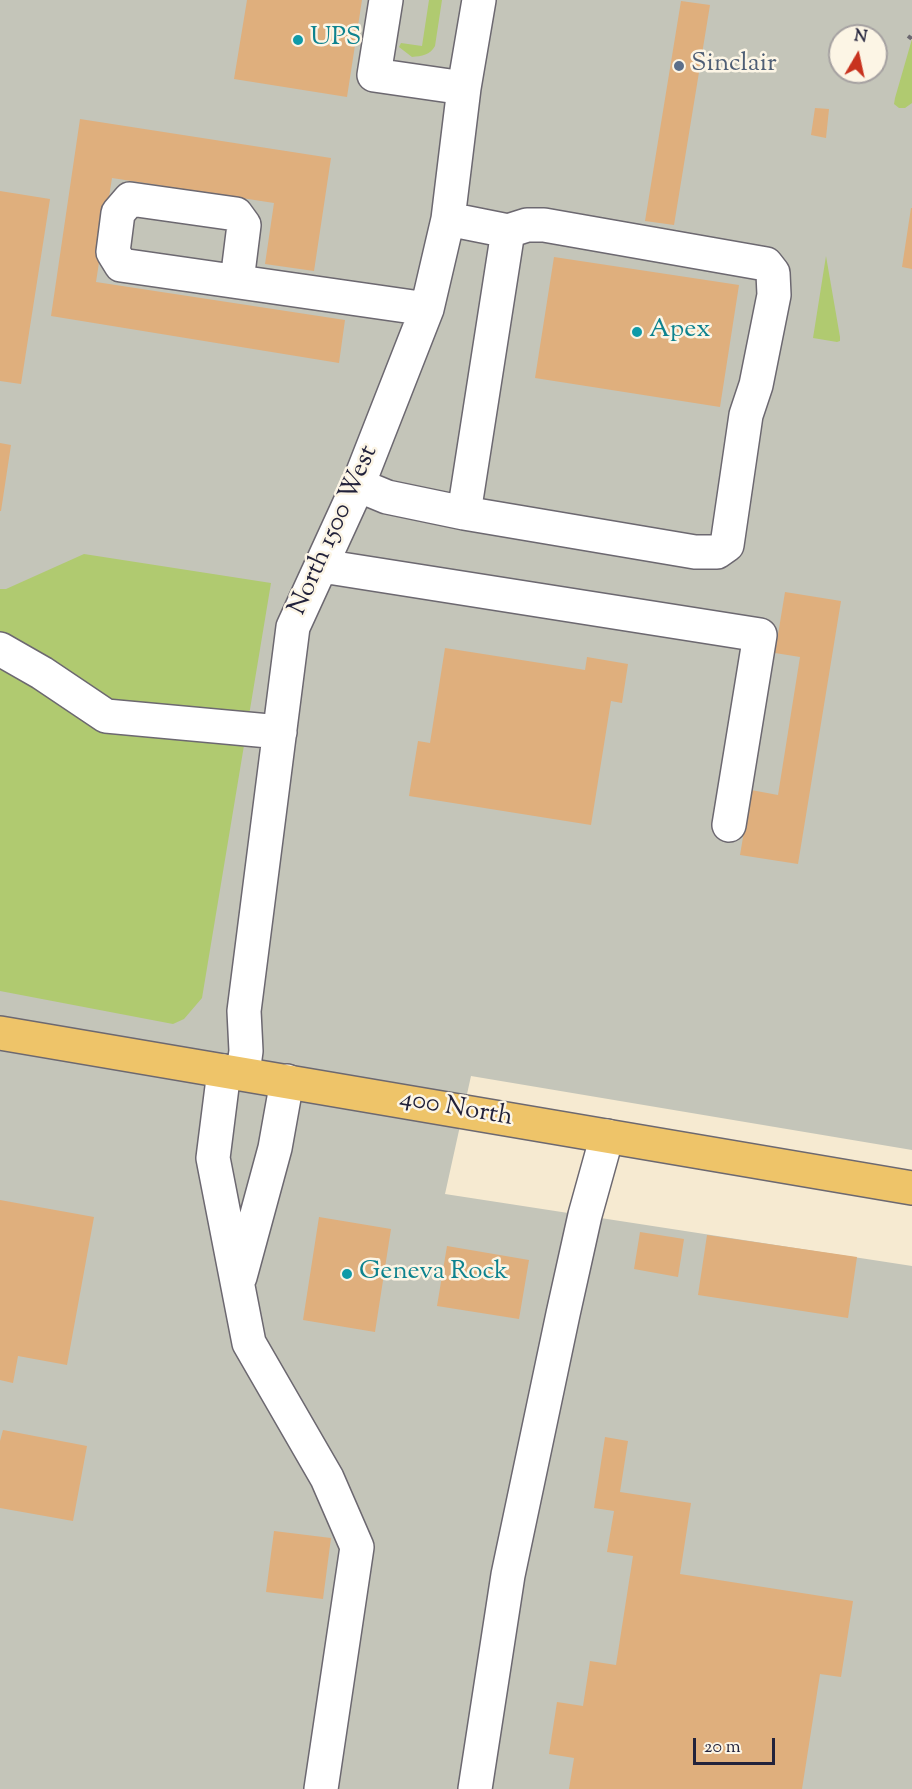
<!DOCTYPE html>
<html>
<head>
<meta charset="utf-8">
<style>
  body { margin:0 }
  #map { position:relative; width:912px; height:1789px; overflow:hidden; background:#f6ead1; font-family:"Sorts Mill Goudy",serif }
  canvas { display:block }
  .north { position:absolute; left:828px; top:24px; width:60px; height:60px; box-sizing:border-box; background:#fcf5e5; border:2px solid #a5a1a1; border-radius:50%; rotate:9deg; font-size:16px; font-weight:700; line-height:24px; text-align:center; color:#22223b }
  .north::after { content:''; display:block; margin:auto; width:21px; height:27px; background:#c8321e; clip-path:polygon(50% 0,100% 100%,50% 72%,0 100%) }
  .scale { position:absolute; left:693px; top:1738px; width:82px; height:27px; box-sizing:border-box; border:3px solid #22223b; border-top:0; padding-left:8px; font-size:18px; line-height:21px; white-space:nowrap; color:#22223b; -webkit-text-stroke:4px #fcf5e5; paint-order:stroke }
</style>
</head>
<body>
<div id="map">
<canvas width="912" height="1789"></canvas>
<div class="north">N</div>
<div class="scale">20 m</div>
</div>
<script>
const ctx = document.querySelector('canvas').getContext('2d');
ctx.lineJoin = 'round';
function paint(path, color) {
  ctx.fillStyle = color;
  ctx.fill(path, 'evenodd');
}
function trace(path, color, width, dash) {
  ctx.strokeStyle = color;
  ctx.lineWidth = width;
  ctx.lineCap = dash ? 'butt' : 'round';
  ctx.setLineDash(dash || []);
  ctx.stroke(path);
}
function drawText(font, color, halo, rows, align = 'center') {
  ctx.font = font + ' "Sorts Mill Goudy",serif';
  ctx.lineWidth = 5;
  ctx.setLineDash([]);
  ctx.textBaseline = 'middle';
  ctx.strokeStyle = halo;
  ctx.fillStyle = color;
  for (const [text, x, y, turn = 0] of rows) {
    ctx.save();
    ctx.translate(x, y);
    ctx.rotate((+turn || 0) * Math.PI / 180);
    ctx.textAlign = isNaN(turn) ? turn : align;
    if (halo) ctx.strokeText(text, 0, 0);
    ctx.fillText(text, 0, 0);
    ctx.restore();
  }
}
paint(new Path2D(`
  M0 0H912V1150L471 1076 445 1194 912 1266V1789H0ZM840 36H876V72H840Z`), '#c4c5b9');
paint(new Path2D(`
  M429 0H442L435 46C430 55 422 56 412 57L399 47 401 43 422 46Z
  M912 39V103L905 108H899L894 104 895 98Z
  M826 256 840 337V341L837 342 813 338Z
  M84 554 271 583 202 998 184 1019 173 1024 0 991V589H6Z`), '#b0ca70');
paint(new Path2D(`
  M247 0H362L347 97 234 79Z
  M681 1 710 5 674 225 645 221Z
  M815 108 829 109 826 138 811 135Z
  M80 119 331 158 314 271 265 264 274 203 112 178 96 282 345 320 339 363 51 316Z
  M0 191 50 199 21 384 0 381Z
  M911 208H912V269L902 267Z
  M554 257 739 285 720 407 535 378Z
  M0 443 11 445 1 511H0Z
  M785 592 841 601 798 864 740 855 751 790 778 795 800 657 775 653Z
  M445 648 585 670 587 657 628 664 622 703 611 701 591 825 409 796 418 741 430 743Z
  M0 1200 94 1217 67 1365 18 1356 13 1383 0 1380Z
  M319 1217 391 1229 375 1332 303 1320Z
  M640 1232 684 1239 678 1277 634 1269Z
  M707 1235 857 1257 848 1318 698 1295Z
  M447 1246 529 1260 519 1319 437 1306Z
  M3 1430 87 1446 73 1521 0 1508V1441Z
  M605 1437 628 1441 620 1492 691 1503 680 1574 853 1601 841 1677 820 1674 802 1789H569L574 1758 549 1754 557 1702 583 1706 590 1661 616 1665 633 1556 607 1552 614 1511 594 1508Z
  M274 1531 331 1538 323 1599 266 1592Z`), '#dfaf7d');
const minor = new Path2D(`
  M386 0 374 75 464 88
  M237 281 244 225 236 214 130 199 118 213 113 252 121 265 427 309
  M358 485 387 497 464 513 695 552H717L727 545 746 415 756 385 774 295 773 273 766 264 544 225H527L508 231 448 219
  M464 513 508 231
  M322 566 760 635 729 825
  M0 649 42 673 106 716 280 732
  M224 1071 213 1158 249 1343 327 1478 357 1547 321 1789
  M243 1073 246 1051 244 1011 293 627 358 485 427 309 448 219 464 88 479 0
  M240 1277 275 1148 287 1081
  M475 1789 508 1575 563 1314 585 1215 607 1136`);
const major = new Path2D(`
  M0 1033 912 1188`);
trace(minor, '#6c6870', 36);
trace(major, '#6c6870', 36);
trace(new Path2D(`
  M908 36 912 39`), '#6c6870', 4, [4.5, 4.5]);
trace(minor, '#fff', 33);
trace(major, '#eec469', 33);
for (const [x, y, r, color] of [
  [298,40,6,"#0f9aa8"],
  [679,66,6,"#5c6f8a"],
  [637,332,6,"#0f9aa8"],
  [347,1274,6,"#0f9aa8"]
]) {
  const dot = new Path2D();
  dot.arc(x, y, r, 0, 2 * Math.PI);
  ctx.fillStyle = color;
  ctx.fill(dot);
  trace(dot, '#fcf5e5', 2);
}
drawText('26px', '#0d838f', '#fcf5e5', [
  ["UPS",310,40],
  ["Apex",649,332],
  ["Geneva Rock",359,1274]
], 'left');
drawText('26px', '#4e5e75', '#fcf5e5', [
  ["Sinclair",691,66]
], 'left');
drawText('26px', '#22223b', '#fcf5e5', [
  ["North 1500 West",335,531,-66],
  ["400 North",456,1110,10]
]);
</script>
</body>
</html>
